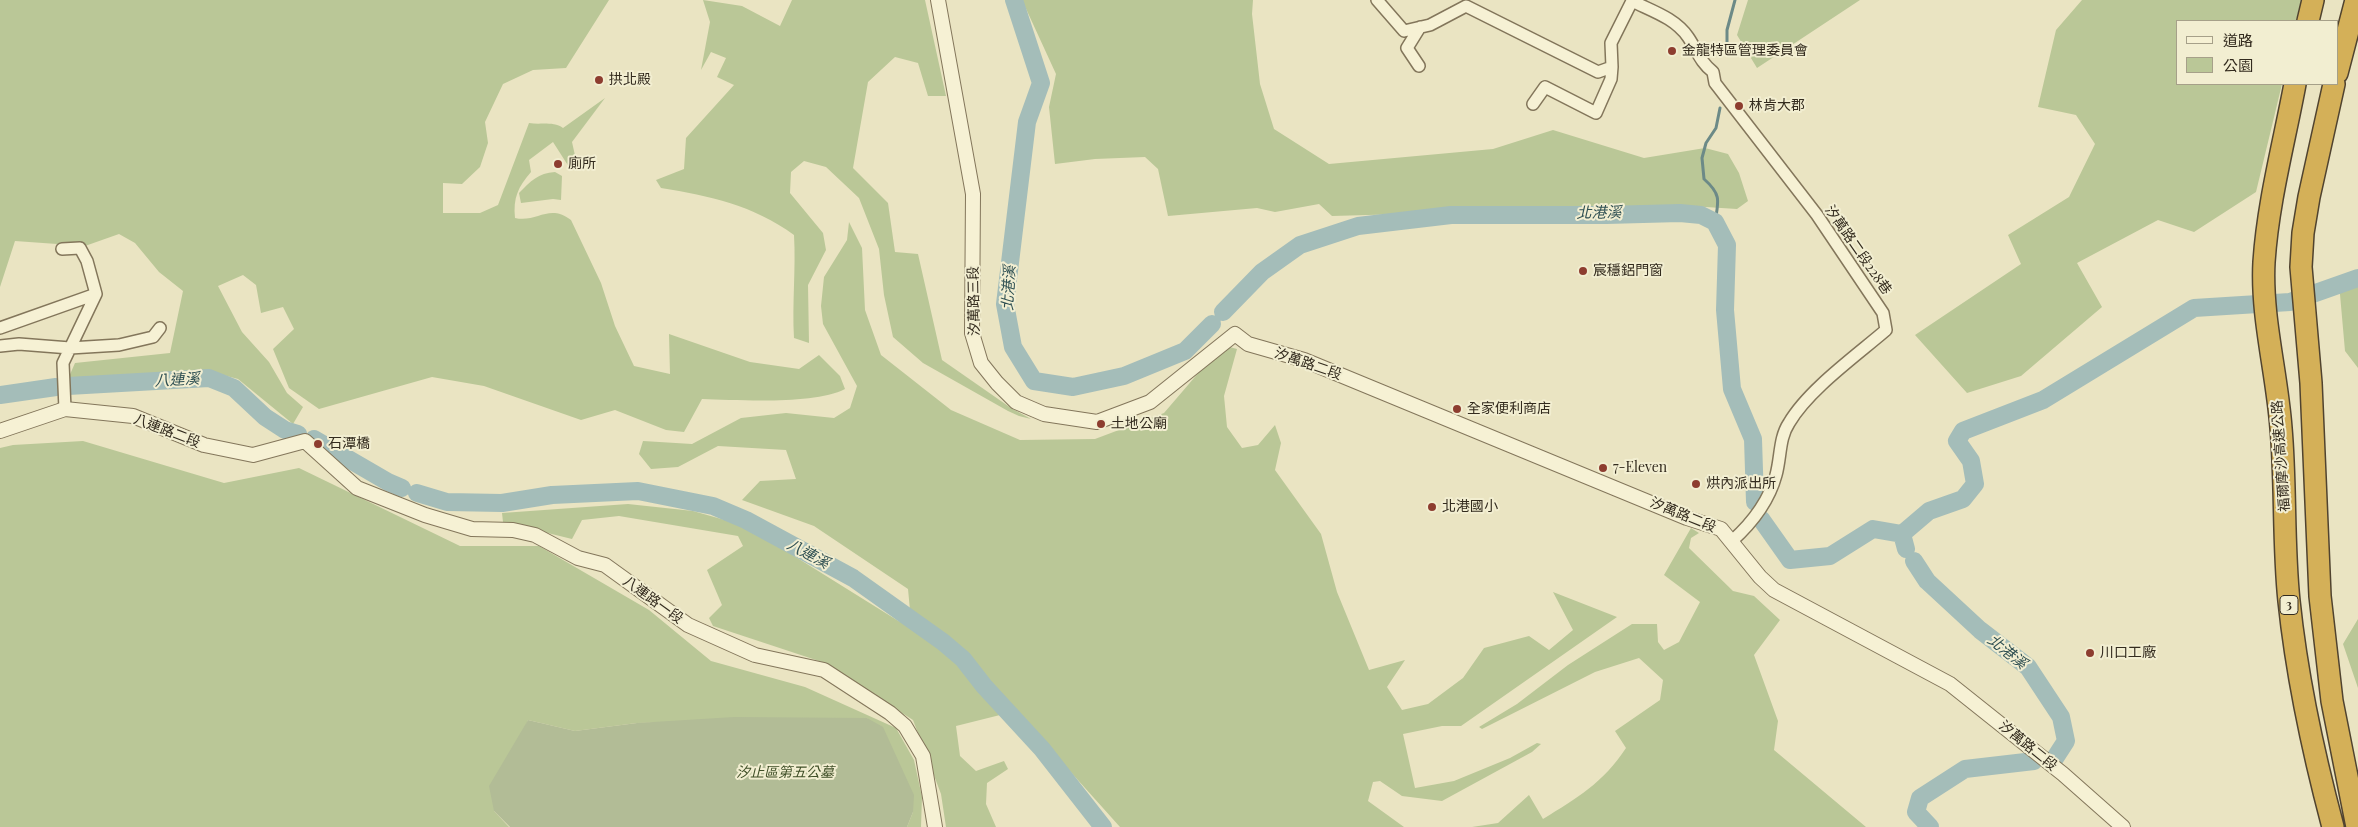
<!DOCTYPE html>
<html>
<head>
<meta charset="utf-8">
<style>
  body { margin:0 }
  #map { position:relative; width:2358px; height:827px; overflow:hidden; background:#eae4c2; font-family:"Playfair Display","Noto Sans TC",serif }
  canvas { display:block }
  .legend { position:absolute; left:2176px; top:20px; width:162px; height:65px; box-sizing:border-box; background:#f2eed1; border:1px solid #a6a089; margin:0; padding:6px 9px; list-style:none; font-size:15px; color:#332b1e }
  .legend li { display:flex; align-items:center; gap:10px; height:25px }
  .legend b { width:25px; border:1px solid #a6a089 }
</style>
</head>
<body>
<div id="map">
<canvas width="2358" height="827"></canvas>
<ul class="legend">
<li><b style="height:6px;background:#f6f1d4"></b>道路</li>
<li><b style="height:14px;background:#bac797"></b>公園</li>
</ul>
</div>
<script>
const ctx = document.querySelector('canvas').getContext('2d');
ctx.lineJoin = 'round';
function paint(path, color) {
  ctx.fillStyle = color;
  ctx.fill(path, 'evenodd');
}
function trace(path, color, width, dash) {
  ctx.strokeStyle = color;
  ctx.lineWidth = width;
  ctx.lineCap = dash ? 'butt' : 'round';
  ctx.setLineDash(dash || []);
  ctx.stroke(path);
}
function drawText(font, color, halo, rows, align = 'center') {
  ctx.font = font + ' "Playfair Display","Noto Sans TC",serif';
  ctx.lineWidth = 4;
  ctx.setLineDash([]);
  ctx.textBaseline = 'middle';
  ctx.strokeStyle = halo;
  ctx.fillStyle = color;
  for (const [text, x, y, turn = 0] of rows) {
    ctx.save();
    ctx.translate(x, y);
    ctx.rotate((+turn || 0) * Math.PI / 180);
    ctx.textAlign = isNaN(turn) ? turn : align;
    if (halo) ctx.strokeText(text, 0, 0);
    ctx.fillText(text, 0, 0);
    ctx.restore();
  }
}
paint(new Path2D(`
  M0 0H609L566 68 533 70 503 84 485 122 488 143 480 167 462 184 443 183V213H480L498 205 529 123C540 125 553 121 563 128L605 98 572 142 576 160 569 167 553 142 529 160 531 172C518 187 513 198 515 218 537 223 549 203 571 220L601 283 615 326 634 366 670 374 669 334 750 362 799 369 819 355 840 376 845 389C814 405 739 400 702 399L684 432 666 430 615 410 581 420 484 386 432 377 319 409 289 388 273 349 294 329 283 307 261 313 256 285 243 275 218 286 242 332 269 362 287 393 303 407 293 424 238 379 204 370 68 379 75 363 170 353 183 291 159 272 135 243 119 234 85 246 15 241 0 287Z
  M703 0 742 6 780 26 792 0H925L946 96H928L918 63 895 57 868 82 853 168 888 203 895 252 918 254 942 360 1011 408 1031 419 1019 416 1008 411 923 363 893 337 884 295 879 249 859 198 826 167 804 161 791 172 790 193 823 233 826 250 808 285 809 343 794 338C792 303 796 269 794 235 753 205 710 196 661 188L656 180 684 169 686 138 734 85 717 77 726 58 711 52 701 70 710 22Z
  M1022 0H1253L1252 14 1260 84 1274 129 1329 164 1493 149 1553 130 1644 158 1705 148 1728 154 1739 173 1748 201 1737 209 1690 206 1332 216 1319 204 1275 212 1257 208 1168 216 1158 169 1145 157 1095 159 1055 164 1049 107 1056 74Z
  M1748 0H1860L1757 68 1737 35Z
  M2082 0H2301L2296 21H2177V84H2282L2256 192 2194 232 2158 220 2077 263 2102 307 2021 376 1967 393 1915 335 2021 264 2008 235 2069 197 2095 144 2076 115 2038 107 2056 30Z
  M555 172 562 176 561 200 553 199 521 203 519 193C531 181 538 173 555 172Z
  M849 222 862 248 865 310 881 355 951 410 1020 440 1095 439 1164 413 1212 357 1226 346 1237 349 1224 396 1227 427 1242 448 1258 445 1275 425 1281 443 1275 470 1321 534 1337 592 1369 670 1405 660 1387 687 1402 710 1428 704 1463 678 1484 648 1529 636 1549 650 1573 630 1553 592 1617 617 1461 726H1442L1403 734 1415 788 1454 781 1510 758 1537 743 1541 744 1532 752 1442 801 1402 796 1380 781 1373 782 1368 801 1404 827H1120L1016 711 956 726 960 756 976 771 1004 761 1008 769 987 783 986 804 996 827H946L941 794 913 720 822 662 713 626 709 618 722 605 707 570 743 546 738 536 619 516 582 520 572 539 503 522 502 513 628 504 693 511 746 526 900 622 910 610 908 589 814 526 742 500 760 481 796 479 786 450 718 446 678 467 651 469 639 454 643 441 692 444 741 418 786 413 834 418 850 408 857 386 823 324 821 306 824 277 847 240Z
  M2358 275V368L2345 351 2339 283Z
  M83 441 224 483 299 468 460 546H539L649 610 711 661 805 687 896 728 914 760 922 797 921 827H907L913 812 867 718 637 723 575 731 528 720 494 811 509 827H0V448L13 445Z
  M1691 528 1699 533 1691 538 1689 548 1733 591 1754 596 1780 620 1754 655 1778 721 1774 750 1866 827H1472L1498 823 1529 795 1543 819C1577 798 1603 783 1626 748L1615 731 1660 700 1663 680 1639 658 1595 672 1482 729 1479 727 1517 704 1568 665 1632 624H1657L1658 642 1664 650 1679 642 1700 602 1664 575Z
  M2358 619V688L2343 644Z`), '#bac797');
paint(new Path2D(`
  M734 717 867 718 883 727 914 795 913 812 907 827H510L494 811 489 786 528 720 575 731 637 723Z`), '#b2bc96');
trace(new Path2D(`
  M1727 46V30L1735 0
  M1715 222C1719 200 1721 194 1704 179L1702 158 1706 143 1716 128 1720 108`), '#6c8a87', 3);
trace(new Path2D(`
  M1014 0 1041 83 1027 122 1005 304 1013 347 1034 381 1073 387 1124 376 1185 351 1212 324
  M1223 312 1262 272 1300 245 1358 226 1451 215H1606L1680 213 1701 215 1715 222 1727 245 1725 310 1732 389 1753 439 1755 502
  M68 386 209 378 234 388 265 417 285 430 298 434
  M0 395 56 387
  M314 439 388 482 402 488
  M417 493 447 502 502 503 552 495 638 491 713 506 746 520 853 578 943 642 963 659 984 686 1042 749 1103 827
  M1761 519 1790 560 1830 556 1873 529 1902 534 1906 549
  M1902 534 1929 511 1963 499 1975 484 1971 461 1957 441 1963 431 2043 400 2194 308 2290 302 2358 278
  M1914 561 1927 581 1980 630 2028 667 2061 717 2066 741 2055 758
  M1930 827 1916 812 1920 798 1965 769 2034 761`), '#a4bdb9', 18);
const minor = new Path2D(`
  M1377 0 1404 31 1430 25 1466 6 1598 72 1612 67 1611 43 1632 1C1652 11 1675 18 1688 37 1697 50 1700 62 1713 72L1715 83 1817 215 1883 313 1886 330C1857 355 1808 390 1789 423 1779 438 1781 457 1776 475 1769 501 1752 523 1732 541
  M1419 66 1407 48 1420 27
  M1533 104 1545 87 1596 113 1611 79 1612 67
  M62 249 80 248 87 261 96 294 63 363 65 409
  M0 328 96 294
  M0 346 19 344 70 348 119 345 153 337 160 328`);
const tertiary = new Path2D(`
  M938 0 973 194 972 333 981 363 997 383 1016 402 1044 414 1097 422 1150 402 1235 334 1248 344 1304 360 1687 518 1721 529 1760 577 1774 590 1950 684 2063 774 2123 827
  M0 431 65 409 133 416 204 445 253 455 305 441 357 488 425 515 472 529 513 530 535 535 578 558 605 565 688 625 755 655 824 670 890 713 905 726 923 756 935 827`);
const motorway = new Path2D(`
  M2308 21 2313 0
  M2337 73 2356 0
  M2295 84C2284 143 2268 202 2264 262 2261 317 2277 373 2281 428 2286 485 2283 544 2289 601 2297 678 2313 752 2333 827
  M2334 84 2309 197 2303 233 2301 267 2311 383 2320 596 2332 701 2357 827`);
trace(minor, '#83765b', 14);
trace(tertiary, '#83765b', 16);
trace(motorway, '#50432f', 24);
trace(minor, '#f6f1d4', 11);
trace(tertiary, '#f6f1d4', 14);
trace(motorway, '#d4b058', 21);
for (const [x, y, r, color] of [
  [1672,51,5,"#8d3d2f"],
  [599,80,5,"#8d3d2f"],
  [1739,106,5,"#8d3d2f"],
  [558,164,5,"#8d3d2f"],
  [1583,271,5,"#8d3d2f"],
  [1457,409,5,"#8d3d2f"],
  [1101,424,5,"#8d3d2f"],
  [318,444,5,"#8d3d2f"],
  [1603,468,5,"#8d3d2f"],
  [1696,484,5,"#8d3d2f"],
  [1432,507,5,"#8d3d2f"],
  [2090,653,5,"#8d3d2f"]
]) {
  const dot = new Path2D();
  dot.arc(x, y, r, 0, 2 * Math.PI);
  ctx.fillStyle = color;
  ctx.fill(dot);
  trace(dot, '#f2eed1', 2);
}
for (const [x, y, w] of [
  [2289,605,18]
]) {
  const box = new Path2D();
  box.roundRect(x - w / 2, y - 9.5, w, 19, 4);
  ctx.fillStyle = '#f2eed1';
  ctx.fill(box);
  trace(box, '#332b1e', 1);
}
drawText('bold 12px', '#332b1e', null, [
  ["3",2289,605]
]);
drawText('14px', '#332b1e', '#f2eed1', [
  ["金龍特區管理委員會",1682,51],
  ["拱北殿",609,80],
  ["林肯大郡",1749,106],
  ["廁所",568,164],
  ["宸穩鋁門窗",1593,271],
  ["全家便利商店",1467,409],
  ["土地公廟",1111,424],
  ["石潭橋",328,444],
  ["7-Eleven",1613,468],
  ["烘內派出所",1706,484],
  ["北港國小",1442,507],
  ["川口工廠",2100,653]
], 'left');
drawText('14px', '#332b1e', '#f2eed1', [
  ["汐萬路二段228巷",1858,250,55],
  ["汐萬路三段",974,301,-91],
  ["汐萬路二段",1308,364,19],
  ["八連路二段",167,431,21],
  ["福爾摩沙高速公路",2281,456,-94],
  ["汐萬路二段",1683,515,22],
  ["八連路一段",653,600,36],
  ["汐萬路二段",2028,746,39]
]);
drawText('italic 14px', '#3e4e26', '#f2eed1', [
  ["汐止區第五公墓",785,773]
]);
drawText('italic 15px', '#2e4f52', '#f2eed1', [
  ["北港溪",1599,213,-1],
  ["北港溪",1009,288,-87],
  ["八連溪",177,380,-3],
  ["八連溪",808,554,28],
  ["北港溪",2007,652,38]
]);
</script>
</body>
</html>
